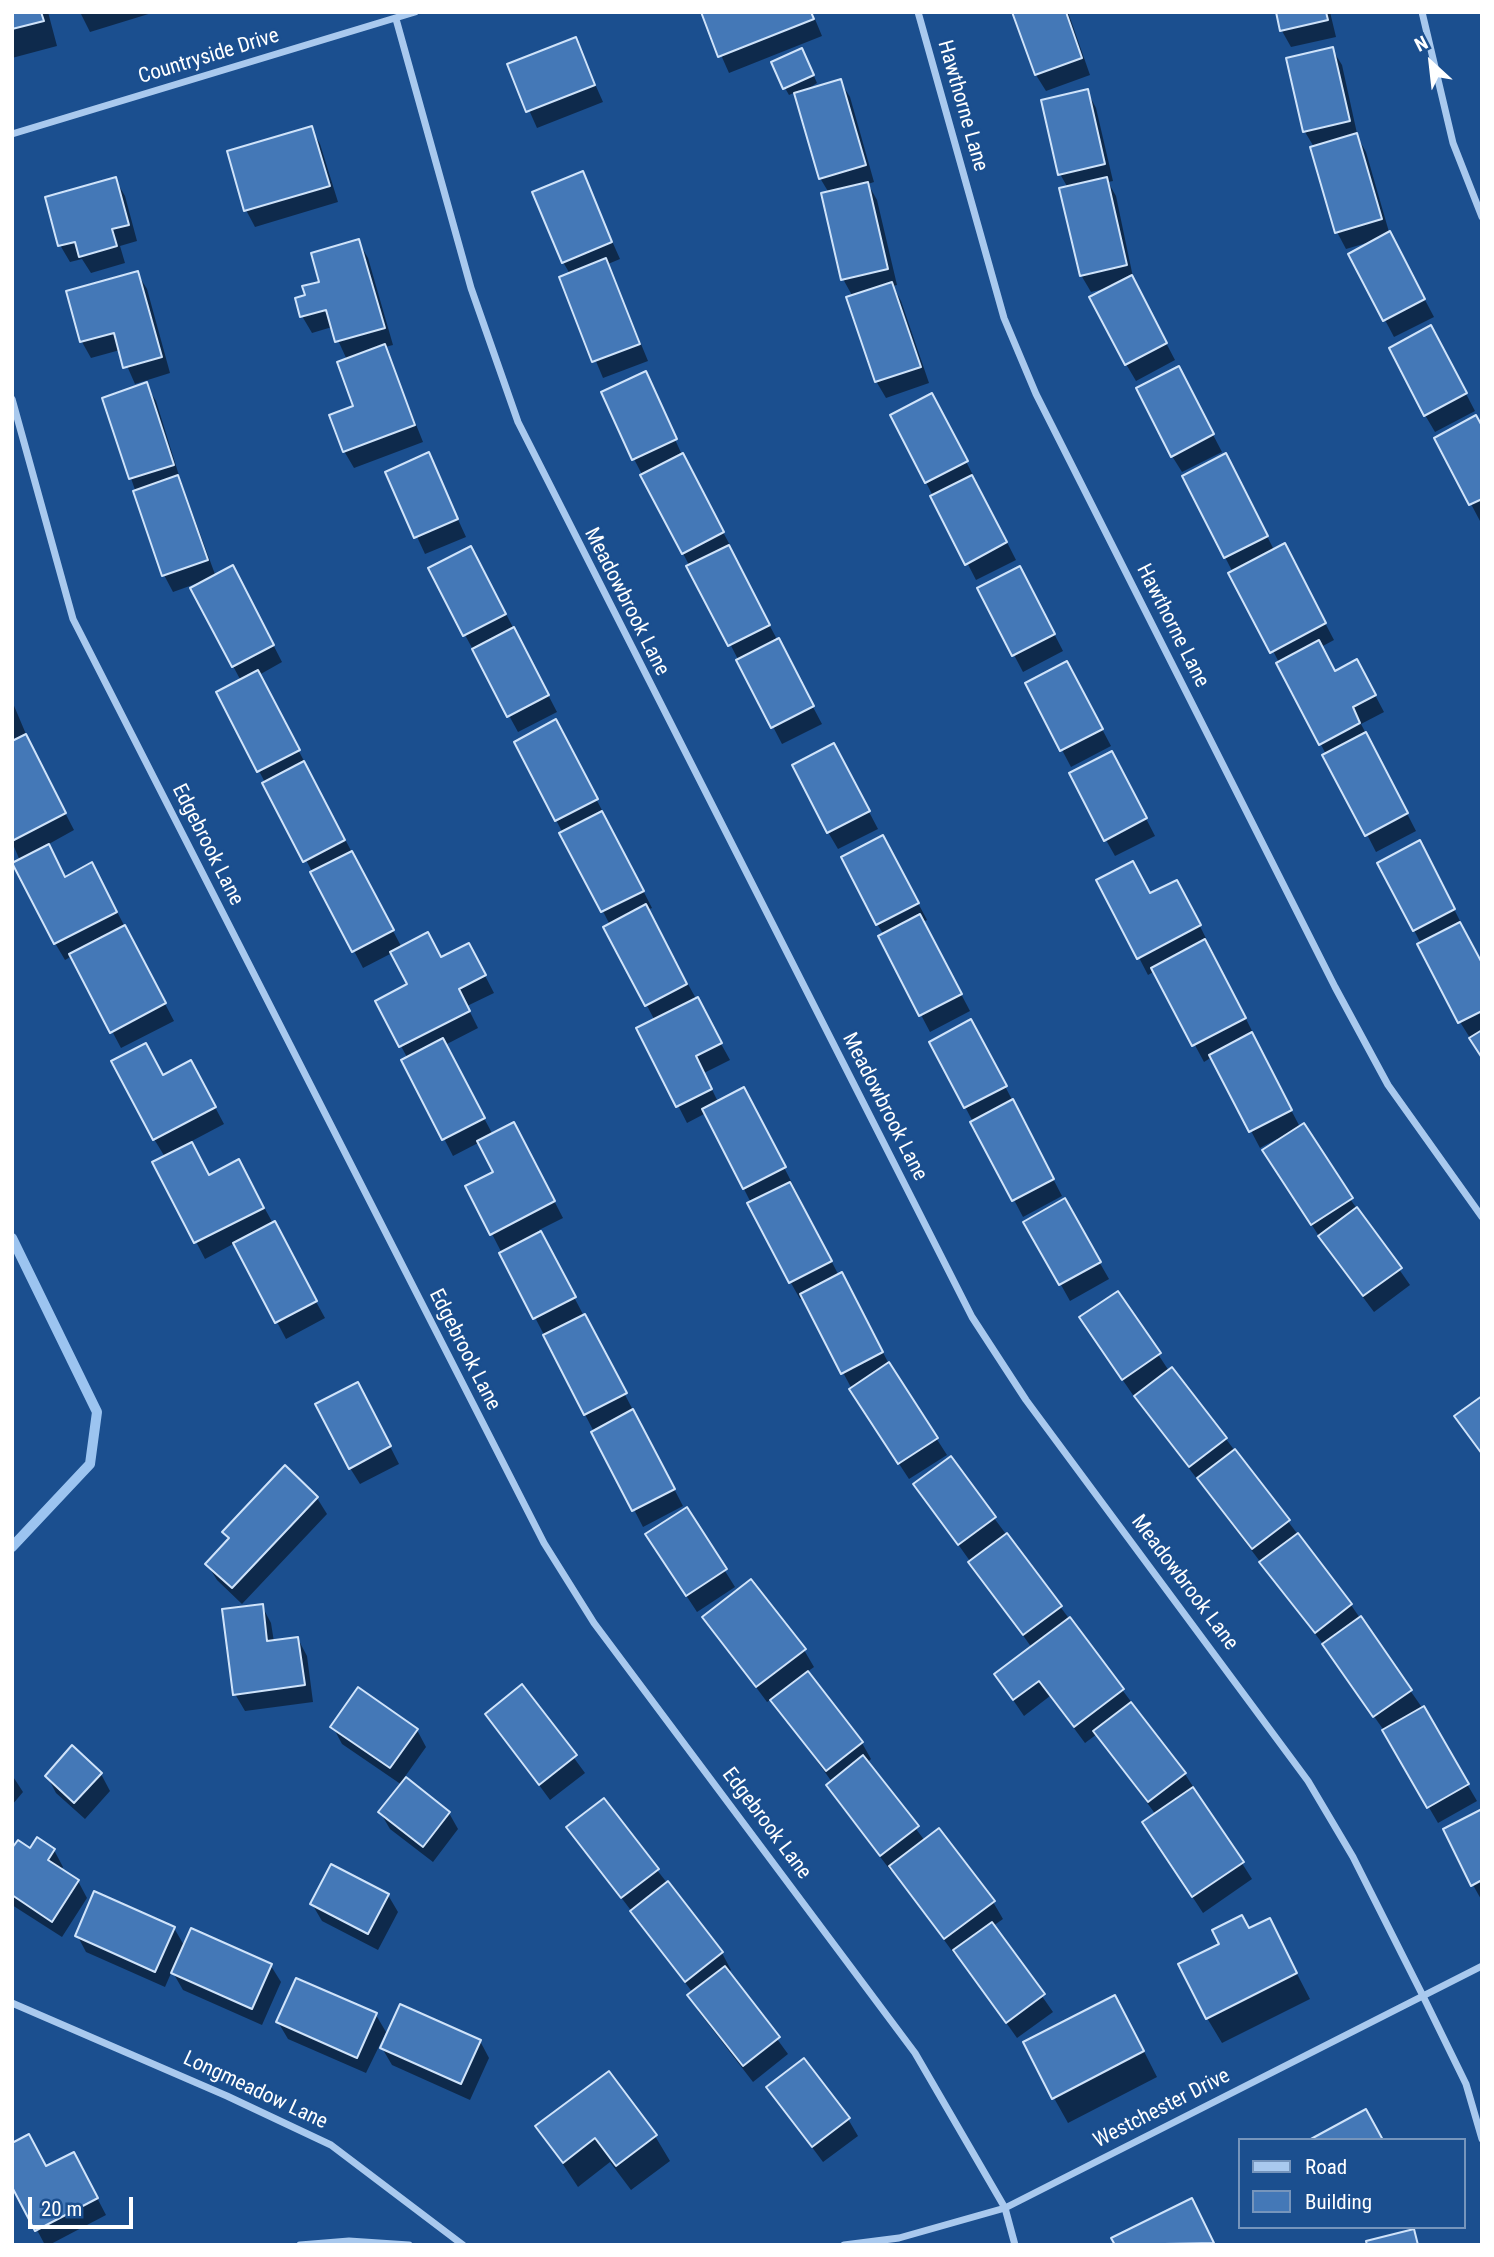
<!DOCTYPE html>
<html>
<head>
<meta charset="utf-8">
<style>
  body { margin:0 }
  #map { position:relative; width:1494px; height:2257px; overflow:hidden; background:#1b4f8f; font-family:"Roboto Condensed",sans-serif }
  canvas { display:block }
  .frame { position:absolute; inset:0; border:14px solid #fff; pointer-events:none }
  .legend { position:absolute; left:1238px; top:2138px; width:228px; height:91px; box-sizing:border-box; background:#1b4f8f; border:2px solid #7695bc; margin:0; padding:9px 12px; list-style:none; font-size:21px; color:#fff }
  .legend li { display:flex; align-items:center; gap:14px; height:35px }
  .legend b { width:35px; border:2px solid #7695bc }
  .north { position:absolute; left:1396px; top:28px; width:70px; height:70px; -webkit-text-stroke:5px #1b4f8f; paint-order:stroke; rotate:333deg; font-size:19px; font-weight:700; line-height:28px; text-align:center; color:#fff }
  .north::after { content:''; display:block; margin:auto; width:24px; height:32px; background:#fff; clip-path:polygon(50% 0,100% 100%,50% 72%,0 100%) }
  .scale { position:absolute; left:28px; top:2197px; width:105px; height:32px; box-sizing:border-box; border:4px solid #fff; border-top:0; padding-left:9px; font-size:21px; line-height:24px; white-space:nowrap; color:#fff; -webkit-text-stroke:5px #1b4f8f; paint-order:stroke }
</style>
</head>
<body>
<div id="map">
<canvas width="1494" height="2257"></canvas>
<div class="frame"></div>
<ul class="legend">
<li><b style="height:9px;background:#a9c9ee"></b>Road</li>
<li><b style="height:19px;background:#4478b7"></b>Building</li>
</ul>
<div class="north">N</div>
<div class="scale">20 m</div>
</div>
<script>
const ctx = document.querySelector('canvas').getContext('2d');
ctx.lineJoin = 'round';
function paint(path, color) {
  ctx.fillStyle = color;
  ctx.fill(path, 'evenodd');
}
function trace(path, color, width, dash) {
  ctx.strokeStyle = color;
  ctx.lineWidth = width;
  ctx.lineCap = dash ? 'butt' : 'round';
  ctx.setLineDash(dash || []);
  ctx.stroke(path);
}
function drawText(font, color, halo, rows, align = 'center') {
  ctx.font = font + ' "Roboto Condensed",sans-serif';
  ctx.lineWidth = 5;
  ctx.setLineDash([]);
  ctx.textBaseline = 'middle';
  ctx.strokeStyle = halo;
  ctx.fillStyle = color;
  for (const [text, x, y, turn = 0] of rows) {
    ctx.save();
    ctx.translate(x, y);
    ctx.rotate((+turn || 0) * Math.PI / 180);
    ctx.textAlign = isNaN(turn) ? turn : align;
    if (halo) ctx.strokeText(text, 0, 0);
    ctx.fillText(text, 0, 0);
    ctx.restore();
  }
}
paint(new Path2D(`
  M12 12H48L57 46 12 58Z
  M80 12H155L90 32Z
  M702 12H812L822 36 729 73Z
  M1014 12H1068L1090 75 1046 91 1036 75Z
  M1278 12H1330L1336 37 1291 47 1282 31Z
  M575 39 603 102 537 128 509 65Z
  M1332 49 1342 65 1358 138 1366 152 1389 232 1434 317 1394 337 1350 254 1370 242 1346 249 1337 232 1314 147 1305 132 1288 59Z
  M806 58 817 83 803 92 840 81 850 97 874 182 868 184 877 200 897 285 893 286 901 301 929 383 886 398 876 381 853 297 843 279 829 193 820 178 796 92 789 95 785 88Z
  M1087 91 1096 108 1113 181 1108 182 1116 196 1134 282 1175 360 1136 381 1126 364 1108 288 1091 292 1081 275 1068 188 1060 174Z
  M311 128 320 144 338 202 255 227 246 210Z
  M582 174 620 259 608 264 648 361 603 378 561 278 570 274 563 262Z
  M115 179 125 196 137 241 120 246 125 263 91 273 82 259 70 262 60 245Z
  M358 241 368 258 393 345 385 347 423 442 354 468 344 451 356 407 347 360 332 327 312 333 302 316 307 297Z
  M137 273 147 289 170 373 135 384 120 350 91 358 82 342Z
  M1440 344 1475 411 1435 432 1425 415Z
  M645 374 683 457 732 549 730 551 822 724 782 744 634 459Z
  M146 385 156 401 181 482 216 577 242 584 282 662 259 675 402 948 441 959 478 962 494 993 467 1006 478 1028 445 1045 493 1135 523 1141 563 1218 539 1230 683 1506 643 1527 492 1234 495 1172 480 1142 453 1156 404 1061 408 1059 377 1002 409 985 392 953 363 968 259 771 241 681 192 589 198 583 173 592 164 575 104 399Z
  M1187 385 1222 452 1182 472 1172 456Z
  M941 412 1016 560 976 580 892 416Z
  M1482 428V520L1480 521 1436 438Z
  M428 454 466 537 425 554 387 472Z
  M1235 472 1274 550 1293 562 1334 640 1321 647 1335 673 1366 678 1384 712 1361 724 1416 831 1376 852 1184 477Z
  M480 564 557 712 518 732 465 635Z
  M1029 585 1063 651 1023 672 979 589Z
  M1076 680 1111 746 1071 767 1062 750Z
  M12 701 34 753 74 830 47 845 66 879 101 881 174 1021 121 1048 72 956 65 960 55 943 12 842Z
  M565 738 652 908 647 910 730 1060 704 1073 718 1102 753 1106 839 1276 851 1291 891 1368 947 1455 909 1479 861 1406 803 1298 800 1299 791 1283 706 1113 687 1123 639 1029 655 1021 606 927 610 925 516 742Z
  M843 762 878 829 838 849 828 832Z
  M1121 770 1155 836 1115 856 1106 840Z
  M892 854 927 920 923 922 970 1011 930 1032 880 937 884 935 877 924Z
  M1429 859 1482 965V1057L1460 1022 1414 930Z
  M1099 881 1150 895 1186 898 1254 1035 1252 1036 1300 1127 1410 1285 1374 1312 1330 1253 1274 1167 1277 1139 1260 1148 1212 1057 1204 1062 1155 971 1148 975Z
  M980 1038 1062 1196 1023 1217 931 1042Z
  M163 1077 200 1079 224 1124 190 1142 209 1177 248 1178 325 1318 286 1339 235 1243 205 1259 155 1163 165 1157 154 1139Z
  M1064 1200 1109 1279 1070 1301 1026 1222Z
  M1118 1293 1169 1371 1226 1439 1351 1605 1423 1709 1477 1801 1438 1823 1385 1732 1326 1648 1133 1395 1091 1334Z
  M1482 1398V1455L1456 1417Z
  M367 1401 399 1464 360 1484 350 1468Z
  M915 1484 994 1518 1185 1774 1252 1879 1203 1913 1144 1823 1156 1815 1097 1734 1085 1743 1050 1696 1024 1716 996 1675 1032 1648Z
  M317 1498 327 1514 242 1604 217 1580 207 1564 229 1541 224 1532Z
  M686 1509 735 1587 697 1612 657 1551Z
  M262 1606 271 1623 274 1642 298 1639 307 1656 313 1702 245 1711 235 1694Z
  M704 1617 804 1650 814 1667 807 1672 862 1743 871 1759 867 1763 925 1841 993 1902 1003 1919 993 1926 1053 2012 1017 2038 957 1953 955 1955 893 1870 891 1871 838 1802 828 1785 832 1782 772 1699 767 1702Z
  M522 1687 585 1773 550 1800 487 1714Z
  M333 1727 417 1730 426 1747 404 1778 449 1813 458 1829 433 1862 390 1829 380 1812 402 1785 342 1744Z
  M101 1774 110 1791 85 1819 56 1793 47 1776Z
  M12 1775 23 1792 12 1805Z
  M1482 1811V1901L1473 1885Z
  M569 1828 657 1870 722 1953 731 1970 728 1972 788 2054 753 2082 699 2012 690 1996 693 1993Z
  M54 1850 63 1867 61 1870 78 1881 87 1898 62 1937 12 1905V1851Z
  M388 1895 398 1912 378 1950 322 1921 312 1904Z
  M1269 1920 1310 1999 1222 2043 1207 2018 1249 1930Z
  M174 1928 185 1947 271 1966 281 1982 262 2025 183 1990 172 1971 165 1987 86 1952 77 1935Z
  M376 2015 386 2032 366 2073 288 2039 278 2022Z
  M1129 2022 1157 2077 1068 2123 1054 2098Z
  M480 2041 489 2058 470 2100 392 2065 382 2048Z
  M768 2088 848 2119 858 2136 823 2162Z
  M538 2127 655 2136 670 2161 631 2190 610 2162 578 2187Z
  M46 2168 83 2171 106 2215 49 2245H45L37 2230Z
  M1201 2217 1214 2245H1117Z`), '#0007');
trace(new Path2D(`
  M12 1238 97 1412 90 1464 12 1547`), '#9cc4f0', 10);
const building = new Path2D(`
  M12 12H41L44 21 12 29Z
  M701 12H811L814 19 718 57Z
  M1012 12H1066L1082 58 1035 75Z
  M1276 12H1326L1328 20 1280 31Z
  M576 37 595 85 526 112 507 64Z
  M1333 47 1350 121 1303 132 1286 58Z
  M802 48 814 75 783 89 771 62Z
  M841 79 866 165 819 179 794 93Z
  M1088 89 1105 164 1058 175 1041 100Z
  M312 126 330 186 244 211 227 151Z
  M1357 133 1382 219 1335 233 1310 147Z
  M583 171 612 242 562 263 532 192Z
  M116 177 129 225 112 229 117 246 79 257 75 242 58 246 45 197Z
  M1107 177 1127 265 1080 276 1059 188Z
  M868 182 888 269 841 280 821 193Z
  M1390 231 1425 299 1383 321 1348 254Z
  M359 239 385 328 335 342 326 310 300 317 295 298 305 295 302 286 319 282 311 253Z
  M606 258 640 344 592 362 559 277Z
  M138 271 162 357 123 368 114 333 80 342 66 291Z
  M1132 275 1167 343 1125 365 1089 297Z
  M892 282 921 367 875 382 846 297Z
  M1431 325 1467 393 1424 416 1389 348Z
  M385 344 415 425 343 452 329 415 353 406 337 362Z
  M1179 366 1214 434 1171 457 1136 388Z
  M646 371 677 439 632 460 601 392Z
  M147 382 174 465 129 479 102 398Z
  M932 393 968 461 925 483 890 415Z
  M1476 415 1482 426V499L1469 505 1434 438Z
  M429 452 458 519 414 538 385 472Z
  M683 453 724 532 682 554 640 475Z
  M1226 453 1268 536 1224 558 1182 476Z
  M178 475 208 560 162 576 133 491Z
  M972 475 1007 542 965 565 930 496Z
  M1285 543 1326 623 1270 653 1228 573Z
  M729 545 770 625 728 646 686 566Z
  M471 546 506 614 463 636 428 568Z
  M233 565 274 645 232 667 190 588Z
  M1020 566 1055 634 1012 656 977 588Z
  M514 627 549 695 507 717 472 649Z
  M779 638 814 706 771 728 736 660Z
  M1319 640 1335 671 1357 659 1376 695 1353 707 1360 723 1319 745 1276 663Z
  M1067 661 1103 729 1060 751 1025 683Z
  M258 670 300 750 257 772 216 692Z
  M556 719 598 799 555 821 514 742Z
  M1366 732 1408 813 1365 836 1322 755Z
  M26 734 66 813 12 841V741Z
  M834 743 870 811 827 833 792 765Z
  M1112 751 1147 818 1104 841 1069 773Z
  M304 761 345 840 303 862 262 783Z
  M602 811 644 891 601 912 559 833Z
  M883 835 919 903 876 925 841 857Z
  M1420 840 1455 909 1413 931 1377 863Z
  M49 844 65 877 92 862 117 912 54 944 12 863Z
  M352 851 394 930 352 952 310 872Z
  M1133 861 1150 893 1177 880 1201 925 1137 959 1096 880Z
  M646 904 687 984 645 1006 603 927Z
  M920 914 962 994 919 1016 878 936Z
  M1460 922 1482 963V1011L1458 1023 1417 944Z
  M125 925 166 1003 110 1033 69 954Z
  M428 932 441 957 469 943 486 975 459 989 470 1011 399 1047 375 1001 407 984 390 952Z
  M1205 939 1246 1018 1192 1046 1151 968Z
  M698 997 722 1043 696 1056 712 1089 676 1107 636 1028Z
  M971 1019 1007 1086 964 1108 929 1042Z
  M1482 1030V1058L1469 1038Z
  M1252 1032 1292 1110 1249 1132 1209 1055Z
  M443 1038 485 1118 442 1140 401 1060Z
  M146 1043 163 1075 191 1060 216 1107 153 1140 111 1061Z
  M744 1087 786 1167 743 1189 702 1109Z
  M1013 1099 1054 1179 1012 1201 970 1122Z
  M514 1122 555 1201 490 1235 465 1186 493 1172 477 1141Z
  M1304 1123 1353 1198 1311 1225 1262 1150Z
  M192 1142 209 1175 239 1159 264 1208 194 1243 152 1162Z
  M790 1182 832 1261 789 1283 747 1203Z
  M1065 1198 1101 1262 1059 1285 1023 1222Z
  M1357 1207 1402 1268 1363 1296 1318 1236Z
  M275 1221 317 1301 275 1323 233 1243Z
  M541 1231 576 1297 533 1319 499 1253Z
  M842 1272 883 1352 841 1374 800 1294Z
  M1118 1291 1161 1353 1122 1380 1079 1317Z
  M585 1314 627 1393 584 1415 543 1335Z
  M889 1362 938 1438 898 1464 849 1389Z
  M1172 1367 1227 1438 1189 1467 1134 1396Z
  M358 1382 391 1446 349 1469 315 1404Z
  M1482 1396V1454L1454 1416Z
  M633 1409 675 1489 632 1511 591 1432Z
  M1235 1449 1290 1520 1252 1549 1197 1478Z
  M951 1456 996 1517 958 1545 913 1484Z
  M285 1465 318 1497 232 1588 205 1564 229 1538 222 1532Z
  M687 1507 727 1569 686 1596 645 1534Z
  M1007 1533 1062 1606 1023 1635 968 1562Z
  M1298 1533 1352 1604 1315 1633 1259 1562Z
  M751 1579 806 1649 756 1687 702 1617Z
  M263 1604 267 1641 298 1637 305 1685 233 1695 222 1609Z
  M1361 1616 1412 1690 1373 1717 1322 1644Z
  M1070 1617 1124 1689 1074 1727 1039 1681 1013 1700 994 1674Z
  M808 1671 863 1742 826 1771 770 1700Z
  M522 1684 577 1755 539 1785 485 1714Z
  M358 1687 418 1729 390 1768 330 1727Z
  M1131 1702 1186 1773 1148 1802 1093 1731Z
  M1424 1706 1469 1784 1427 1808 1382 1730Z
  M72 1745 102 1773 74 1803 45 1776Z
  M863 1755 919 1826 880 1856 826 1785Z
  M406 1777 450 1812 423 1847 378 1812Z
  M1193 1787 1244 1862 1192 1897 1142 1822Z
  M604 1798 659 1869 621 1898 566 1827Z
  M1482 1809V1880L1471 1886 1443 1829Z
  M939 1828 995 1901 944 1939 889 1866Z
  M37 1837 55 1849 48 1860 79 1880 52 1922 12 1895V1848L18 1840 30 1848Z
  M331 1864 389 1894 368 1934 310 1904Z
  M668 1881 723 1952 685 1982 630 1911Z
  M94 1891 175 1927 155 1972 75 1936Z
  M1242 1915 1249 1928 1270 1918 1297 1973 1206 2019 1178 1964 1219 1944 1212 1930Z
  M992 1922 1045 1994 1006 2023 953 1950Z
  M191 1928 272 1964 252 2009 171 1973Z
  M725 1966 780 2037 743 2066 687 1995Z
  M296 1978 377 2013 357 2058 276 2022Z
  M1115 1995 1144 2051 1052 2099 1023 2042Z
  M400 2004 481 2040 461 2084 380 2048Z
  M804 2058 850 2118 812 2147 766 2087Z
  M609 2071 657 2135 616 2166 595 2138 563 2163 535 2126Z
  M1366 2109 1383 2140H1309Z
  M29 2134 46 2166 74 2152 98 2198 35 2231 12 2187V2143Z
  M1192 2198 1214 2243 1115 2245 1111 2238Z
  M1414 2229 1418 2245H1367L1366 2241Z`);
paint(building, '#4478b7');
trace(building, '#cfe3fa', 2);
trace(new Path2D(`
  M918 12 1004 318 1036 394 1335 987 1388 1085 1482 1217
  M1422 12 1453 143 1482 217
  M396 19 471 288 518 422 972 1317 1026 1400 1308 1781 1353 1857 1423 1996 1466 2084 1482 2139
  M12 134 415 12
  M12 399 73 619 544 1543 594 1623 915 2053 1005 2208 1015 2245
  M12 2003 227 2096 331 2145 463 2245
  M300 2245 349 2241 409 2245
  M844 2245 899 2238 1005 2208 1482 1966`), '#a9c9ee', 7);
drawText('21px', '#fff', '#1b4f8f', [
  ["Countryside Drive",209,57,-17],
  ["Hawthorne Lane",962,106,74],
  ["Meadowbrook Lane",626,602,63],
  ["Hawthorne Lane",1172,626,63],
  ["Edgebrook Lane",207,845,63],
  ["Meadowbrook Lane",884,1107,63],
  ["Edgebrook Lane",464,1350,63],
  ["Meadowbrook Lane",1184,1583,53],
  ["Edgebrook Lane",766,1824,53],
  ["Longmeadow Lane",255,2091,25],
  ["Westchester Drive",1162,2109,-27]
]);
</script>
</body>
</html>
